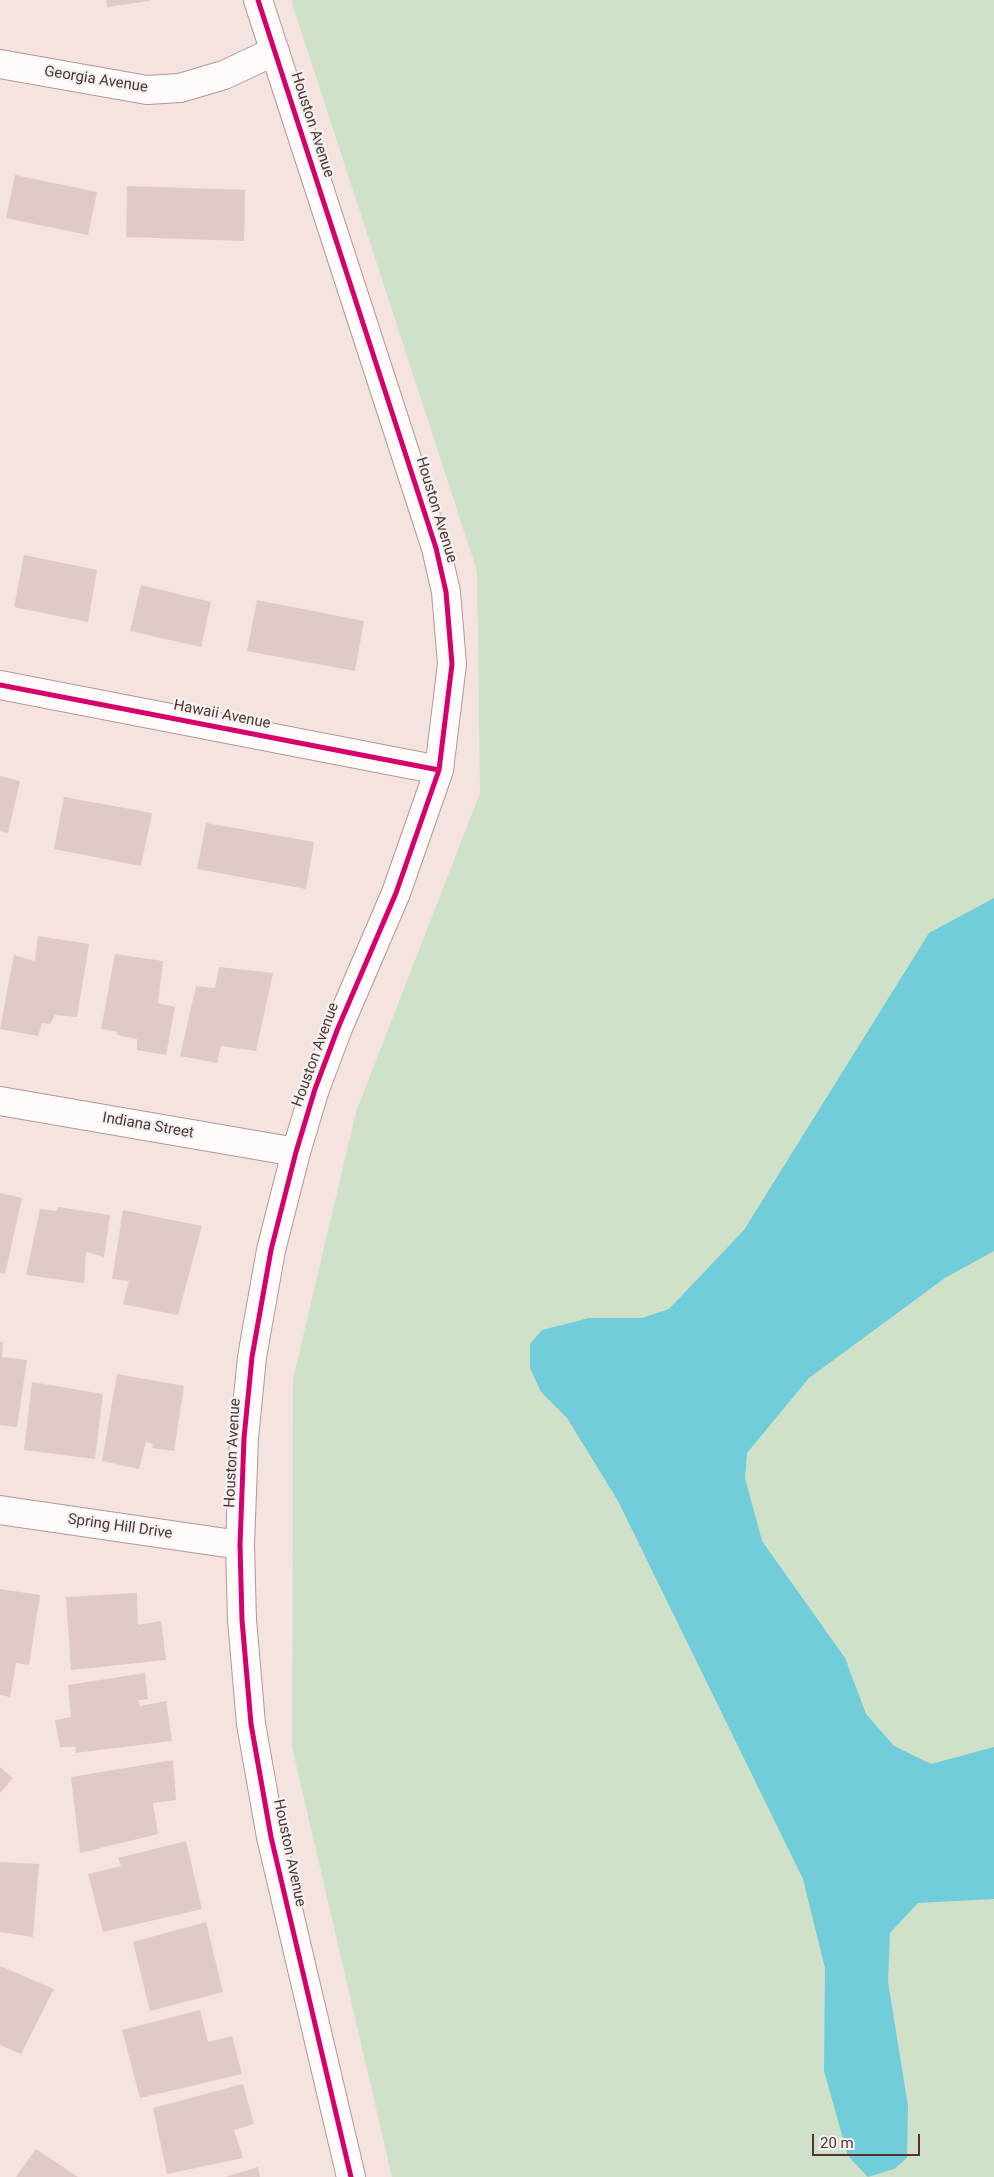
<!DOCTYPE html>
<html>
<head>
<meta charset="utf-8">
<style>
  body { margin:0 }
  #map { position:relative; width:994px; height:2177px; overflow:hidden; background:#f5e3e0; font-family:Roboto,sans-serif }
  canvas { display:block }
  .scale { position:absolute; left:812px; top:2134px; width:108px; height:22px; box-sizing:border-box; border:2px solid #53332f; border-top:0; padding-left:6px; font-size:15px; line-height:18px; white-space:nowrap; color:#53332f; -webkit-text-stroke:4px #f2f2f2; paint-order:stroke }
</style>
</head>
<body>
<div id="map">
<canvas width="994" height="2177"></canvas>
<div class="scale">20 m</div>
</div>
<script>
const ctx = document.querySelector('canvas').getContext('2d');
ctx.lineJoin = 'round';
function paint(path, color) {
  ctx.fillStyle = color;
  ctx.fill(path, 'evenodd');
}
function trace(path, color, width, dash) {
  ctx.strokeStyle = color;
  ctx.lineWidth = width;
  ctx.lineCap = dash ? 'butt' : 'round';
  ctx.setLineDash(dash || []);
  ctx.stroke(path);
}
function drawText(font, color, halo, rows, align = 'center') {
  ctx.font = font + ' Roboto,sans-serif';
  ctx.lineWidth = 4.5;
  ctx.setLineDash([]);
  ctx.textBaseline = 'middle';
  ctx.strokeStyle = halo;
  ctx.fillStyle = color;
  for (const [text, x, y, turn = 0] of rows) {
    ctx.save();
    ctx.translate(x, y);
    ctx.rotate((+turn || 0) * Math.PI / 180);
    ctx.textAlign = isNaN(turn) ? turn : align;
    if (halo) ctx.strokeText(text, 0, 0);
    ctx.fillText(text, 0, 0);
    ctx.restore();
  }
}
paint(new Path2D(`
  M291 0H994V2177H392L292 1747 293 1379 356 1112 480 793 477 571Z`), '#d0e1ca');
paint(new Path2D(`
  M994 898V1251L945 1278 809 1378 747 1453 745 1478 762 1541 845 1658 866 1714 894 1746 931 1764 994 1747V1899L918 1903 890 1933 888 1982 908 2106 907 2158 894 2169 868 2177 848 2156 824 2071 825 1968 803 1879 618 1501 567 1418 541 1392 530 1368V1344L542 1330 589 1318H642L669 1309 744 1230 929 933Z`), '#71cdda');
paint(new Path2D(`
  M106 0H150V1L107 7Z
  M15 175 97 192 88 235 6 218Z
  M127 186 245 190 244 241 126 237Z
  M24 555 97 570 88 622 14 607Z
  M141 585 211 602 201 647 130 631Z
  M257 600 364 621 355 671 247 651Z
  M0 776 20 781 8 833 0 831Z
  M64 797 152 813 141 866 54 849Z
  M206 823 314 842 306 889 197 869Z
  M38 936 89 944 77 1017 55 1015 50 1024 42 1023 38 1036 0 1029 14 955 35 961Z
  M115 954 163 961 158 1003 175 1007 166 1055 137 1050V1039L117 1035 118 1032 101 1029Z
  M219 967 273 973 256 1051 221 1046 217 1063 180 1056 196 986 215 988Z
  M0 1193 22 1198 5 1274 0 1273Z
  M58 1207 110 1215 104 1257 86 1252 84 1283 26 1275 40 1209 56 1211Z
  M123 1210 202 1226 178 1315 123 1304 129 1281 112 1279Z
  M0 1342H3L2 1357 27 1360 17 1427 0 1425Z
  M117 1374 184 1386 174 1451 152 1448 153 1444 146 1442 139 1469 102 1461Z
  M32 1382 103 1394 95 1459 24 1450Z
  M0 1589 40 1595 29 1665 16 1663 10 1697 0 1695Z
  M137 1593 138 1625 161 1621 166 1660 71 1670 66 1597Z
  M145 1673 148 1699 138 1700 140 1706 166 1701 172 1741 75 1753 76 1747H60L55 1720 71 1717 68 1685Z
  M173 1760 176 1800 153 1803 158 1834 80 1853 71 1777Z
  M0 1767 13 1778 0 1793Z
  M186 1841 202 1909 103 1932 88 1874 121 1866 118 1858Z
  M0 1862 39 1864 33 1937 0 1932Z
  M206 1922 223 1992 150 2011 133 1942Z
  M0 1966 54 1989 21 2054 0 2045Z
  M200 2010 208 2042 232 2036 242 2074 140 2098 122 2030Z
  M243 2084 254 2124 234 2130 243 2158 167 2174 153 2108Z
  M36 2149 78 2177H16Z
  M258 2167 260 2177H226Z`), '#dfcac7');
const minor = new Path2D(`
  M258 0 436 548 446 592 452 664 439 770 396 893 338 1028 315 1089 296 1152 271 1250 252 1357 244 1438 240 1545 242 1620 251 1724 271 1837 351 2177
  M0 64 147 90 180 88 224 75 275 51
  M0 685 439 770
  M0 1101 296 1152
  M0 1510 240 1545`);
trace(minor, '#af9996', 30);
trace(minor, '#fefbfa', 28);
trace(new Path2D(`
  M258 0 436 548 446 592 452 664 439 770 396 893 338 1028 315 1089 296 1152 271 1250 252 1357 244 1438 240 1545 242 1620 251 1724 271 1837 351 2177
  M0 685 439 770`), '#d6006c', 5);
drawText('15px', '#53332f', '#f2f2f2', [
  ["Georgia Avenue",96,80,9],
  ["Houston Avenue",312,125,72],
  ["Houston Avenue",436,510,73],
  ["Hawaii Avenue",222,715,11],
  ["Houston Avenue",316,1055,-70],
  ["Indiana Street",148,1126,10],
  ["Houston Avenue",233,1453,-87],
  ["Spring Hill Drive",120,1527,8],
  ["Houston Avenue",289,1853,78]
]);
</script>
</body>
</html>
